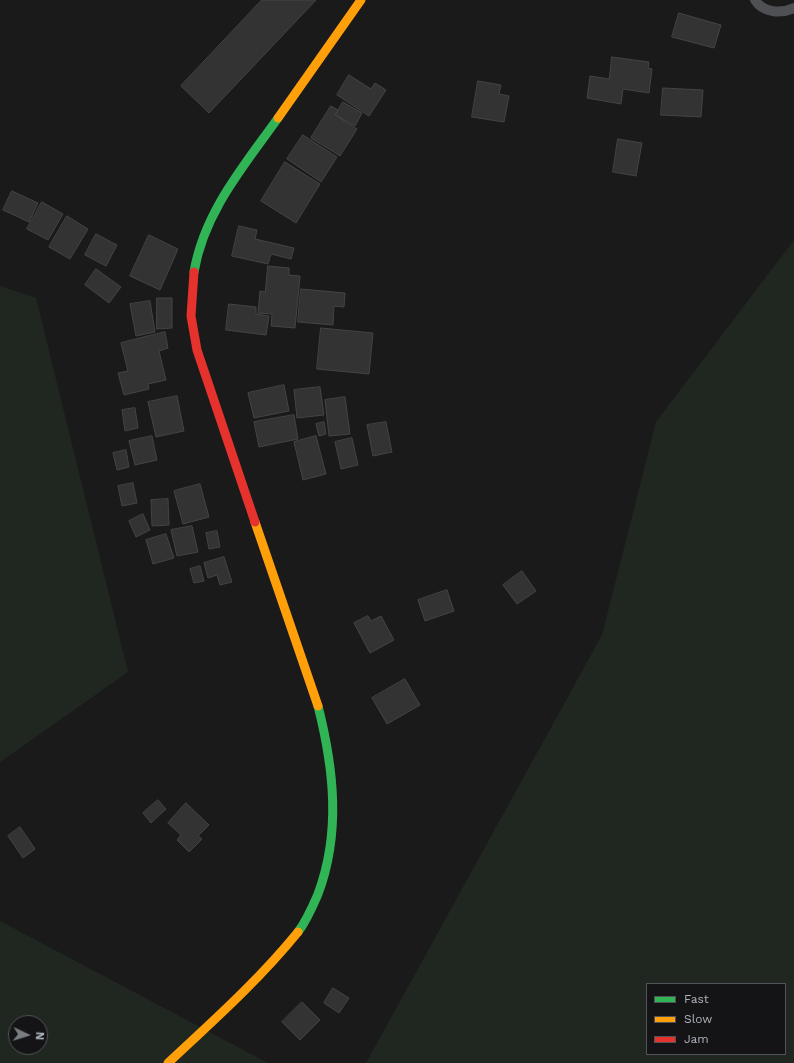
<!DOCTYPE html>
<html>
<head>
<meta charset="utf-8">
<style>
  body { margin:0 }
  #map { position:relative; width:794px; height:1063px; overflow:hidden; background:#1a1a1a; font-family:"Work Sans",sans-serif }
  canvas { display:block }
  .legend { position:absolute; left:646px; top:983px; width:140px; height:72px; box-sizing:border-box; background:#141416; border:1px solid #515358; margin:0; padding:5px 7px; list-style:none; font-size:12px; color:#acb2ba }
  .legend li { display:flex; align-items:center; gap:8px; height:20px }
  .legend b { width:20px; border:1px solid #515358 }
  .north { position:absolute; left:8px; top:1015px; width:40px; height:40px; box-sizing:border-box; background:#141416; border:1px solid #515358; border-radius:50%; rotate:94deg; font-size:11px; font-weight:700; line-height:16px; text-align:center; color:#acb2ba }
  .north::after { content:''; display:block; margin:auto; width:14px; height:18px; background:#797d82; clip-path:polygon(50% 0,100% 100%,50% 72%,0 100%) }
</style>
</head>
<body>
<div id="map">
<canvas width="794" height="1063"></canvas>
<ul class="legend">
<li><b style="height:5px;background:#30b455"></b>Fast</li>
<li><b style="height:5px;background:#ff9f0a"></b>Slow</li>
<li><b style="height:5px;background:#e5322d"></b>Jam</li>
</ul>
<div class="north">N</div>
</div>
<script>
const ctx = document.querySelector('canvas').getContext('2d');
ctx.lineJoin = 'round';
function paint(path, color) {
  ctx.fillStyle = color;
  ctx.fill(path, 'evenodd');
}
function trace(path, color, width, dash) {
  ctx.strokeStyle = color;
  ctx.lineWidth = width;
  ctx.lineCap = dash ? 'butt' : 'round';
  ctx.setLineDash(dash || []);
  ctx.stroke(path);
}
paint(new Path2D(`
  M794 240V1063H366L602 635 656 422ZM647 984H785V1054H647Z
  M0 286 36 298 128 672 0 762Z
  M0 921 268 1063H0ZM16 1023H40V1047H16Z`), '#202720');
const building = new Path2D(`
  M262 0H316L209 113 181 86Z
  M679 13 721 25 714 48 672 37Z
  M612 57 649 62 648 68 652 69 649 93 623 89 621 104 587 98 590 76 609 79Z
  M349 75 371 89 375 83 386 90 369 116 337 95Z
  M478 81 501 85 499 94 509 96 504 122 472 117Z
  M663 88 703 90 701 117 661 115Z
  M343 102 362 113 355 126 336 115Z
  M331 106 338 110 335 115 357 129 340 156 311 138Z
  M303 135 337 157 321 182 287 159Z
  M618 139 642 143 636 176 613 172Z
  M285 162 320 184 296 223 261 201Z
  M12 191 38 203 29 222 3 210Z
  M42 202 63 214 48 240 27 229Z
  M67 216 88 229 70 259 49 247Z
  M239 226 257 230 255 239 294 248 291 259 271 254 268 264 232 256Z
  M96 234 117 245 106 266 85 255Z
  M149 235 178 249 160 290 130 276Z
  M268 266 289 268V275L300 276 295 328 271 326 272 314 258 313 260 291 265 292Z
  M96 269 121 287 109 303 85 285Z
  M301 289 345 293 344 307 334 306 333 325 298 322Z
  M157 298H172V328L157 329Z
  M150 301 155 332 136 336 130 304Z
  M229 304 256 307V314L269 316 266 335 226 330Z
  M321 328 373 333 369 374 317 369Z
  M165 332 168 348 159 351 166 380 148 384 149 389 124 395 118 373 128 371 121 343Z
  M284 385 289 411 254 418 248 393Z
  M320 387 324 415 297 418 294 390Z
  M177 396 184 431 156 437 148 402Z
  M345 397 350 434 329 436 325 400Z
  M135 408 138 428 125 431 122 410Z
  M294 415 298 439 259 447 254 422Z
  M324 422 326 434 319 436 316 424Z
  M386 422 392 452 373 456 367 425Z
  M152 436 157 460 135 465 129 441Z
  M316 436 326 474 303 480 294 442Z
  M352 438 358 465 341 469 335 442Z
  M126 450 129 467 117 470 113 453Z
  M133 483 137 503 122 506 118 486Z
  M200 484 209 517 183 524 174 491Z
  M168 499 169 525 152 526 151 500Z
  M143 514 150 530 136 537 129 521Z
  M192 526 198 552 177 556 171 530Z
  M217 531 220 547 209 549 206 533Z
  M166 534 174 558 153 564 146 540Z
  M224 557 232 582 220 585 217 575 208 578 204 563Z
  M200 566 204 581 194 583 190 569Z
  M522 571 536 591 517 604 503 585Z
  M447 590 454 611 425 621 418 600Z
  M368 616 371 621 381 616 394 640 370 653 354 623Z
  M405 679 420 705 387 724 372 698Z
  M158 800 166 809 151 823 143 813Z
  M186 803 209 825 198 836 202 839 189 852 177 840 181 835 168 823Z
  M20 827 35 849 23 858 8 836Z
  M333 988 349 998 339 1013 324 1003Z
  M302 1002 320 1020 300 1040 282 1022Z`);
paint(building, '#333334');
trace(building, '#424446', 1);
trace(new Path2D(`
  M755 0C763 13 781 14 794 8`), '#4e5053', 10);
trace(new Path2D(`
  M194 272C204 212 244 166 278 118
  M298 932C307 920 312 908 318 894 341 833 334 769 318 706`), '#30b455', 9);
trace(new Path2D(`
  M278 118 361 0
  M255 522 318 706
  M168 1063C213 1021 259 980 298 932`), '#ff9f0a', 9);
trace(new Path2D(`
  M194 272 191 316 197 350 255 522`), '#e5322d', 9);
</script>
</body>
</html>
